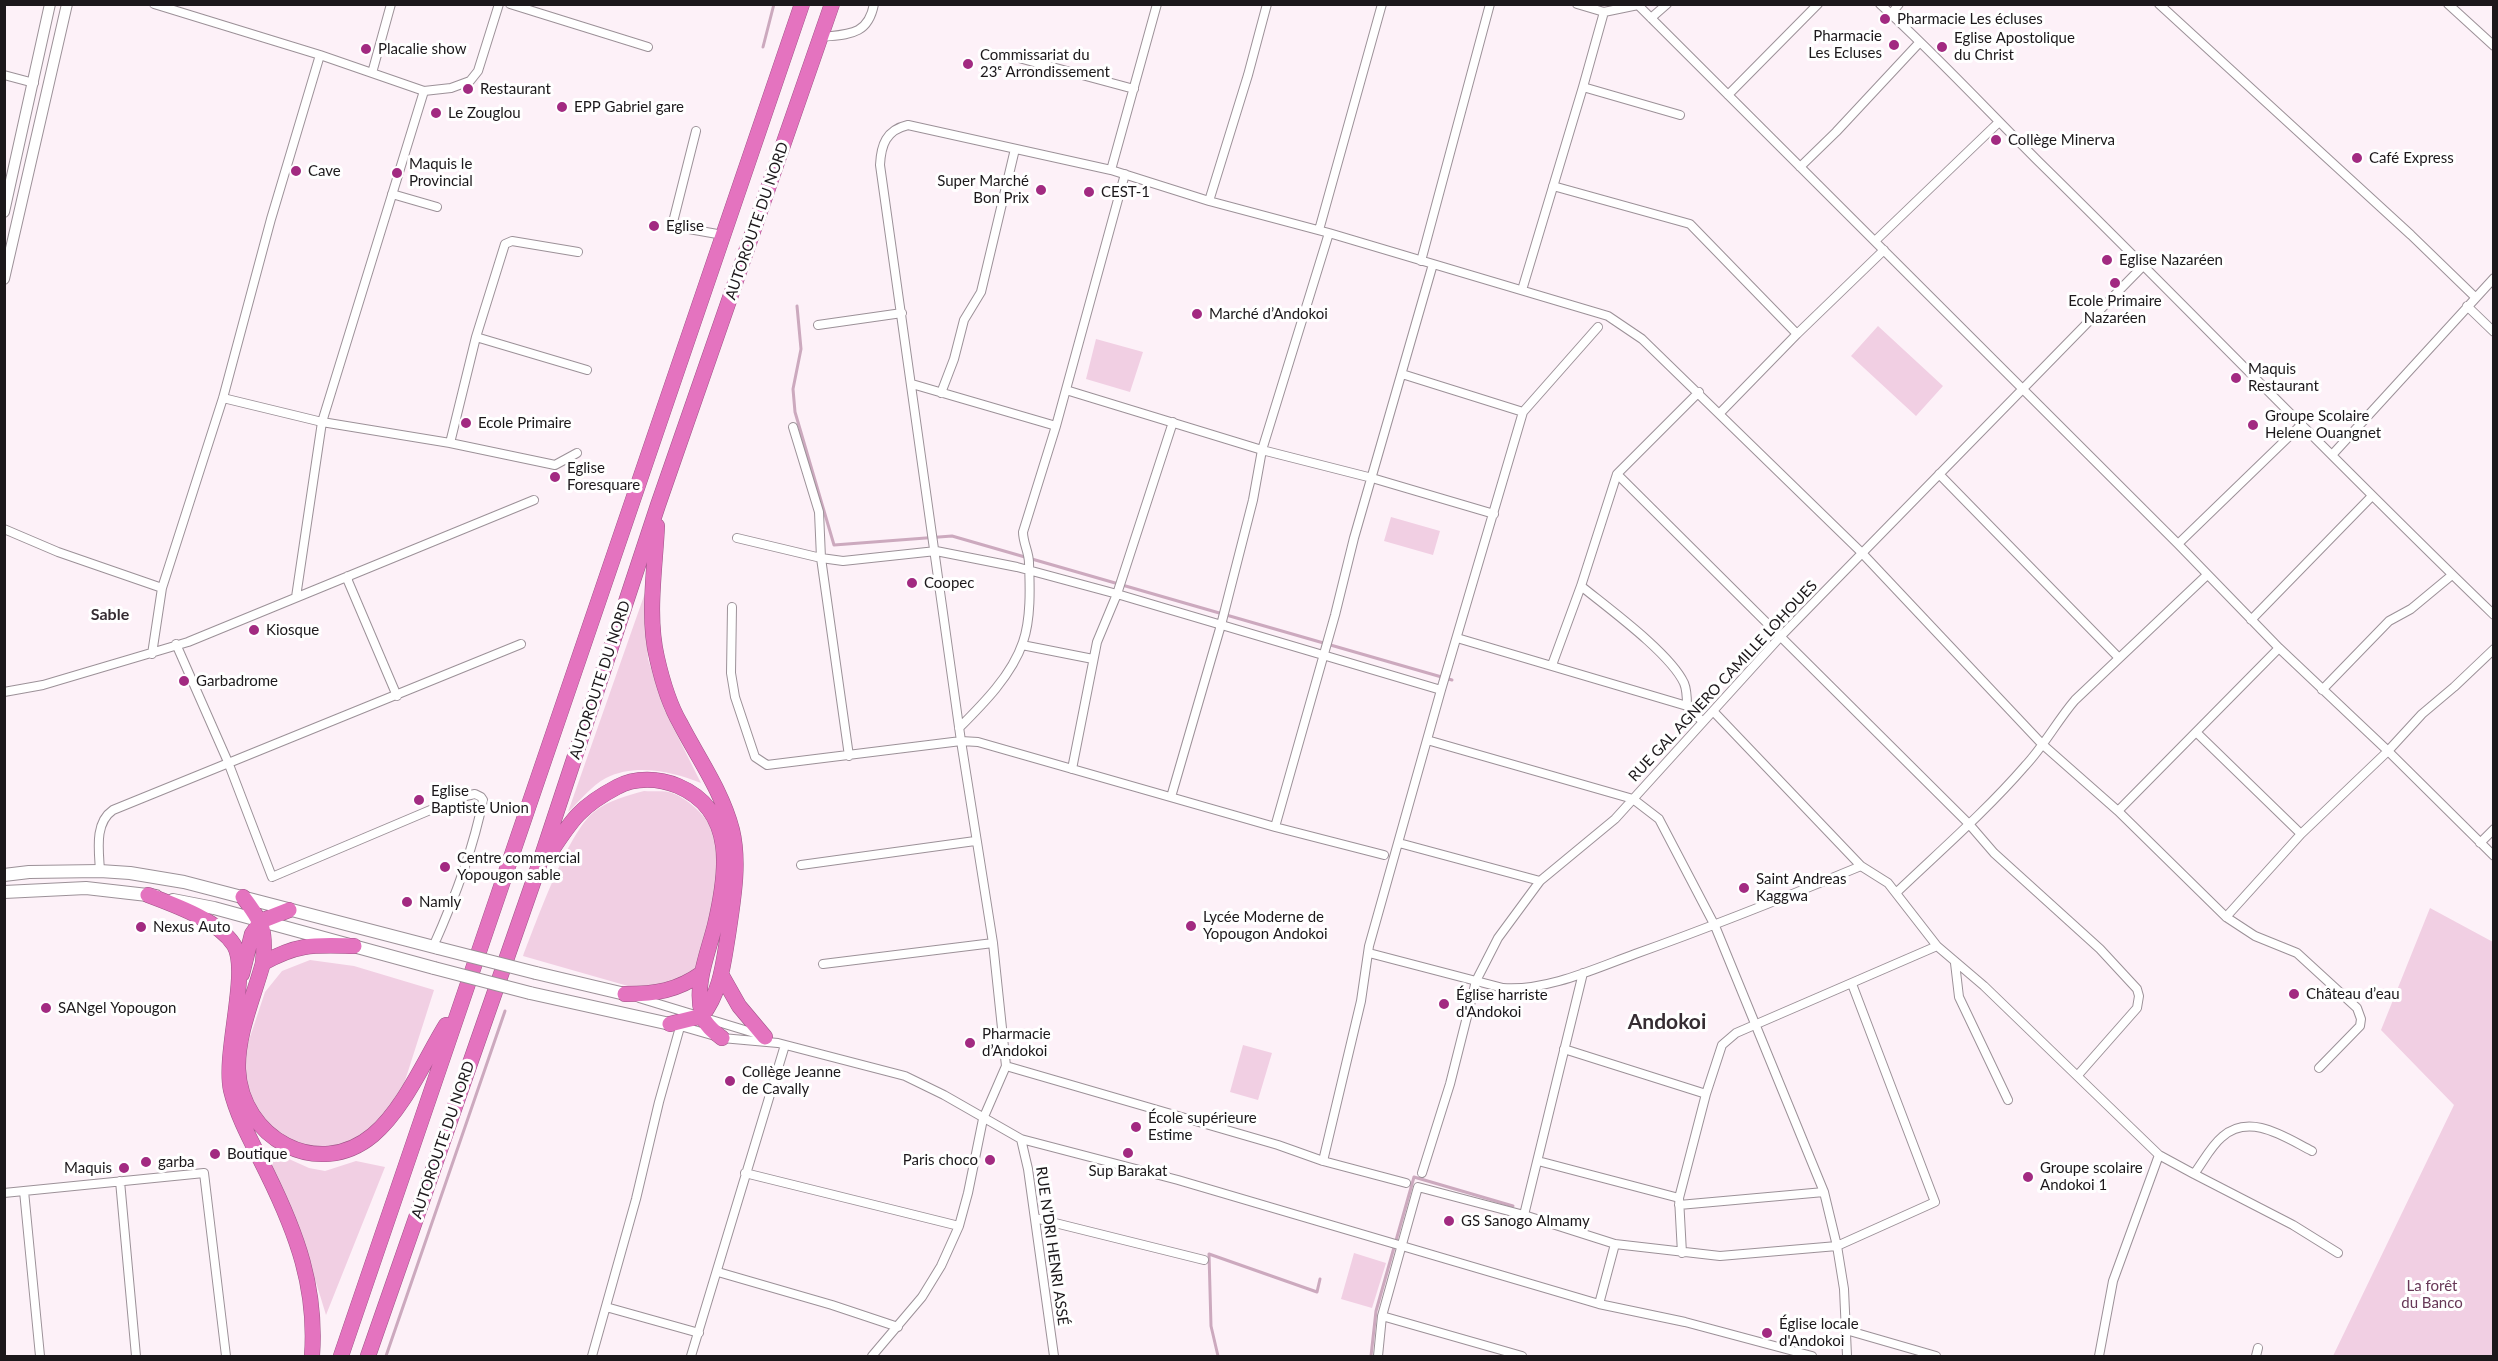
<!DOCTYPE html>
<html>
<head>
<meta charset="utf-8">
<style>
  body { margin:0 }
  #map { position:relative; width:2498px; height:1361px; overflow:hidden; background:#fdf1f8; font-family:Lato,sans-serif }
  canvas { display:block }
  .frame { position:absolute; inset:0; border:6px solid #1c181b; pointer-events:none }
</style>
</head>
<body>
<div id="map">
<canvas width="2498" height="1361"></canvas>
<div class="frame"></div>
</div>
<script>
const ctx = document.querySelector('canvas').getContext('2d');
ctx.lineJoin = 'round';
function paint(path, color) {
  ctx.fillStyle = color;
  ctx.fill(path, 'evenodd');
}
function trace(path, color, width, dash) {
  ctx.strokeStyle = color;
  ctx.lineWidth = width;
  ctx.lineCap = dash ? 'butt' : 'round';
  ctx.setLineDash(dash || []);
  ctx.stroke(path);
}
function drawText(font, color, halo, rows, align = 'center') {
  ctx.font = font + ' Lato,sans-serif';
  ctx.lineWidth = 6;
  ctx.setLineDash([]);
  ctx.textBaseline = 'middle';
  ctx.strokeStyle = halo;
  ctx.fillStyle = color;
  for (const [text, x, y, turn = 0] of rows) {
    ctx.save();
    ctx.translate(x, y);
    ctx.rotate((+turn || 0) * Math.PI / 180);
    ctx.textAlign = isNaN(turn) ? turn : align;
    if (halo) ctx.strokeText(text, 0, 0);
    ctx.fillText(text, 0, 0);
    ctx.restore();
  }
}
paint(new Path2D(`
  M1878 326 1943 386 1916 416 1851 356Z
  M1096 339 1143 352 1130 392 1086 379Z
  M1391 517 1440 531 1433 555 1384 541Z
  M645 593 648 659 664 709 701 783C673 772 636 763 606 778 592 785 580 801 568 812Z
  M644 791C653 792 664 790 672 793 695 802 716 826 720 851 726 879 706 945 694 971L655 989 628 986 523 956C536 923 568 832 594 812 609 800 626 796 644 791Z
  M2430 908 2493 942V1356H2333L2454 1105 2381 1030Z
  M310 960 354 966 434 990 403 1087 371 1131 327 1151 277 1136 252 1103 245 1082 244 1055 265 992 282 971Z
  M1243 1045 1272 1053 1258 1100 1230 1092Z
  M260 1146 309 1168 325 1171 356 1161 385 1167 326 1315 307 1253Z
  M1354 1253 1386 1263 1372 1308 1341 1299Z`), '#f1cfe3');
trace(new Path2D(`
  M763 47 774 4
  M797 306 801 349 793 389 795 412 834 545 952 536 1452 680
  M386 1356 505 1011
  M1218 1356 1211 1326 1209 1254 1317 1292 1320 1279
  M1371 1356 1376 1311 1414 1177 1513 1206`), '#cca9be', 3);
const minor = new Path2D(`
  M154 4 320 55 424 91 451 88 470 81 478 71 499 4
  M510 4 648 47
  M1577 4 1604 12 1638 5
  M1637 4 2178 544 2279 648 2388 751 2494 856
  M1880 4C1935 54 1986 109 2038 161 2191 311 2339 466 2494 615
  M2159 4 2411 235 2475 297
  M2448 4 2494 46
  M1891 14 1899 4
  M1651 18 1667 4
  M821 37C848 34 868 36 874 4
  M1015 57 1134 89
  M372 73 391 4
  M4 75 34 83
  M1583 87 1680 115
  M1728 95 1818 4
  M696 131 672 226 723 235
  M1800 167 1836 132 1919 43
  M1111 170 1157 4
  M1553 186 1690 224 1797 334
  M392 194 437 207
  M1209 201 1248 75 1267 4
  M1319 230 1382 4
  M1875 241 1999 122
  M1421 261 1490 4
  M1522 290 1583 87 1604 12
  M2467 306 2494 332
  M818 325 902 313
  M476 337 587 370
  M1402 374 1523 412
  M912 384 1056 426
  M1066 390 1262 450 1372 478 1494 514
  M941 393 954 359 964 320 981 292 1015 149
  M223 398 322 422 450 443 555 465 577 453
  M1720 413 1797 334 1884 250
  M793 427 819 512 821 558 849 756
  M450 443 476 337 505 244 512 241 578 252
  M2332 455 2494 278
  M1617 474 1969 824 1994 853 2100 949 2137 989 2139 996 2137 1008 2078 1075
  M1939 474 2119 658
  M4 529 58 552 162 588
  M737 538 821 558 843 561 936 551 1017 567 1117 594 1441 690
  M2178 544 2302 424
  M348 576V581L397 696
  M1581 586C1608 608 1670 653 1684 683 1687 690 1687 699 1687 706
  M296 597 322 422 424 91
  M732 607 731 673 735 697 755 757 767 765 961 741 978 742 1275 827 1384 855
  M2251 620 2371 497
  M1457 638 1687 706 1703 722
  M176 644 228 762 272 877 461 797 475 794 481 797 483 800C473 851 454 900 433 947
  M1022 645 1093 659
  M152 654 162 588 223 398 271 219 320 55
  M1552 665 1581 586 1617 474 1699 392
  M2322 690 2389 621 2411 609 2452 575
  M4 692 43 685 188 642 534 500
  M1713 711 1861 866 1888 883 1937 946 1984 986 2159 1155 2194 1174C2203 1162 2211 1146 2222 1137 2250 1112 2286 1138 2312 1151
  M959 728C983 704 1012 675 1023 642 1031 619 1030 588 1029 563 1029 552 1023 543 1023 532L1056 426 1125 174
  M2196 732 2301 834 2388 751 2422 714 2454 687 2494 649
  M1427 740 1633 799 1659 819 1715 926 1824 1192 1837 1246 1844 1289 1847 1356
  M1072 769 1097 642 1117 594 1173 422
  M1171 797 1221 625 1253 500 1262 450 1329 233
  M2118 811 2279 648
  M1275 827 1335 615 1354 538 1433 264
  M1399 843 1540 881
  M2480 843 2494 829
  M801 865 975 841
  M100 871C99 851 94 823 113 810L521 644
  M1897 892C1940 851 1986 811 2025 766 2044 746 2057 721 2075 700L2207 575
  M2226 917 2301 834
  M1369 953 1503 988C1547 991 1594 969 1635 954 1711 927 1786 897 1861 866
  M1955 963 1959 997 2008 1100
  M823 964 993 943
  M639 998 761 1035
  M677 1025 722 1038 778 1043 905 1076 944 1095 1021 1139 1178 1180 1599 1304 1685 1322 1812 1356
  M1564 1049 1706 1094
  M1006 1066 1278 1145 1323 1161 1406 1183
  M1021 1139 1028 1169 1054 1356
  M1323 1161 1361 1001 1369 946 1441 690 1523 412 1598 327
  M1538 1161 1679 1198
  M745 1173 959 1226
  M1422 1173 1450 1084 1476 981 1498 938 1540 881 1615 819 1781 636 2144 265
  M2194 1174 2293 1225 2338 1253
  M120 1181 136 1356
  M24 1191 40 1356
  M4 1193 204 1173 226 1356
  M1679 1205 1824 1192
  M1524 1215 1583 973
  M1035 1218 1204 1260
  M1682 1253 1679 1198 1706 1094 1722 1045 1736 1033 1937 946
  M718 1272 832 1305 898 1327
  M1599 1304 1615 1244
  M606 1307 699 1333
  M1382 1316 1522 1356
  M1846 1330 1936 1356
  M592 1356 636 1199 659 1102 680 1027
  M691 1356 785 1045
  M872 1356 922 1297 941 1266 959 1226 968 1193 983 1119 1006 1066 993 943 961 741 880 165C881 145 886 130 908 125L1111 170 1209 201 1329 233 1608 316 1642 339 1861 552 2042 744 2118 811 2226 917 2255 936 2297 953 2357 1008 2361 1019 2360 1026 2319 1068
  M1378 1356 1382 1316 1418 1187 1524 1215 1615 1244 1720 1256 1837 1246 1935 1202 1852 984
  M2099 1356 2113 1281 2159 1155
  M2256 1356 2258 1348`);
const tertiary = new Path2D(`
  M4 212 50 4
  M4 279 67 4`);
const secondary = new Path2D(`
  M4 875 29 872 100 871 130 873 184 882 438 948
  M4 892 86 888 156 896
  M173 900 214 908 434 968
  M536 973 625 994
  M530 993 670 1024`);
const motorway = new Path2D(`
  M657 526C655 569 647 616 657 658 662 680 669 704 680 723 698 758 722 791 732 830 740 863 733 901 728 935 723 965 721 991 702 1016L670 1024
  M548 856C571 821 579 807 617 787 635 777 659 778 678 786 737 811 727 874 715 925 708 953 694 985 702 1014 704 1024 714 1032 722 1038
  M148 895C174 905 218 920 234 945 250 971 223 1053 231 1090 238 1119 254 1146 267 1173 297 1234 317 1288 312 1356
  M243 897C263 923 266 930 263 963 254 996 237 1034 238 1069 241 1138 318 1181 373 1135 404 1109 425 1059 446 1025
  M263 963C299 943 314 945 354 946
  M242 974 252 934 261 921 289 910
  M722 976 739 1006 765 1037
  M625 994C655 994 677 991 702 973
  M341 1356 802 4
  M368 1356 536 874 658 505 832 4`);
trace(minor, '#9c9198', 10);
trace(tertiary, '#9c9198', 12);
trace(secondary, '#9c9198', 14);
trace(motorway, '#9e5386', 16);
trace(minor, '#fff', 8);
trace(tertiary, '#fff', 10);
trace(secondary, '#fff', 12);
trace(motorway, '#e473bf', 15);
const secondaryBridge = new Path2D(`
  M438 948 536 973
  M434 968 530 993`);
trace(secondaryBridge, '#9c9198', 14, []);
trace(secondaryBridge, '#fff', 12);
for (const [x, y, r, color] of [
  [1885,19,6,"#a22a81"],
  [1894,45,6,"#a22a81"],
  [1942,47,6,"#a22a81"],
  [366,49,6,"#a22a81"],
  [968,64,6,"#a22a81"],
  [468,89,6,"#a22a81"],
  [562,107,6,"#a22a81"],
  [436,113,6,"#a22a81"],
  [1996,140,6,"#a22a81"],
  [2357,158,6,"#a22a81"],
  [296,171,6,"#a22a81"],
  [397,173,6,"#a22a81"],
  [1041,190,6,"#a22a81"],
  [1089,192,6,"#a22a81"],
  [654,226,6,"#a22a81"],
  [2107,260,6,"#a22a81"],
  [2115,283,6,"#a22a81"],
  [1197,314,6,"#a22a81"],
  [2236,378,6,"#a22a81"],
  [466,423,6,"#a22a81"],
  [2253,425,6,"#a22a81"],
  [555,477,6,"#a22a81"],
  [912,583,6,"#a22a81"],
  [254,630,6,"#a22a81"],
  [184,681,6,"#a22a81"],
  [419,800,6,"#a22a81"],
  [445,867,6,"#a22a81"],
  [1744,888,6,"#a22a81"],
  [407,902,6,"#a22a81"],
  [1191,926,6,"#a22a81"],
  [141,927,6,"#a22a81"],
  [2294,994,6,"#a22a81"],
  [1444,1004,6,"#a22a81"],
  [46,1008,6,"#a22a81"],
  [970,1043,6,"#a22a81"],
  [730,1081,6,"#a22a81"],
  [1136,1127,6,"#a22a81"],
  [1128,1153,6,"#a22a81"],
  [215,1154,6,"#a22a81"],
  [990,1160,6,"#a22a81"],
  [146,1162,6,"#a22a81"],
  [124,1168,6,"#a22a81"],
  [2028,1177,6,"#a22a81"],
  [1449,1221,6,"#a22a81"],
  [1767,1333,6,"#a22a81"]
]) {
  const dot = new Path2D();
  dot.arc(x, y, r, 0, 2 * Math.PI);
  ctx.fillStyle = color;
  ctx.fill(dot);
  trace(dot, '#fff', 2);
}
drawText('15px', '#1c181b', '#fff', [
  ["Pharmacie Les écluses",1897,19],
  ["Pharmacie",1882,36,"right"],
  ["Les Ecluses",1882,53,"right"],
  ["Eglise Apostolique",1954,38],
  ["du Christ",1954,55],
  ["Placalie show",378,49],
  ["Commissariat du",980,55],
  ["23ᵉ Arrondissement",980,72],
  ["Restaurant",480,89],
  ["EPP Gabriel gare",574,107],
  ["Le Zouglou",448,113],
  ["Collège Minerva",2008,140],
  ["Café Express",2369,158],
  ["Maquis le",409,164],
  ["Provincial",409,181],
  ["Cave",308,171],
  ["Super Marché",1029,181,"right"],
  ["Bon Prix",1029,198,"right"],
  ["CEST-1",1101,192],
  ["Eglise",666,226],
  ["Eglise Nazaréen",2119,260],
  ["Ecole Primaire",2115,301,"center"],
  ["Nazaréen",2115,318,"center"],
  ["Marché d’Andokoi",1209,314],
  ["Maquis",2248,369],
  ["Restaurant",2248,386],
  ["Groupe Scolaire",2265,416],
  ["Helene Ouangnet",2265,433],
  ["Ecole Primaire",478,423],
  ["Eglise",567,468],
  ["Foresquare",567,485],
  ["Coopec",924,583],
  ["Kiosque",266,630],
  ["Garbadrome",196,681],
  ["Eglise",431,791],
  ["Baptiste Union",431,808],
  ["Centre commercial",457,858],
  ["Yopougon sable",457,875],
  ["Saint Andreas",1756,879],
  ["Kaggwa",1756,896],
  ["Namly",419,902],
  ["Lycée Moderne de",1203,917],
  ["Yopougon Andokoi",1203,934],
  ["Nexus Auto",153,927],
  ["Château d’eau",2306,994],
  ["Église harriste",1456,995],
  ["d'Andokoi",1456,1012],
  ["SANgel Yopougon",58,1008],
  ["Pharmacie",982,1034],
  ["d’Andokoi",982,1051],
  ["Collège Jeanne",742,1072],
  ["de Cavally",742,1089],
  ["École supérieure",1148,1118],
  ["Estime",1148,1135],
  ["Boutique",227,1154],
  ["Paris choco",978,1160,"right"],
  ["garba",158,1162],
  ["Maquis",112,1168,"right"],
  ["Groupe scolaire",2040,1168],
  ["Andokoi 1",2040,1185],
  ["Sup Barakat",1128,1171,"center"],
  ["GS Sanogo Almamy",1461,1221],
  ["Église locale",1779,1324],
  ["d'Andokoi",1779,1341]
], 'left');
drawText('15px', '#1c181b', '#fff', [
  ["AUTOROUTE DU NORD",757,221,-71],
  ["AUTOROUTE DU NORD",600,680,-72],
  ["RUE GAL AGNERO CAMILLE LOHOUES",1723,681,-47],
  ["AUTOROUTE DU NORD",443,1140,-71],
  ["RUE N’DRI HENRI ASSÉ",1052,1246,82]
]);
drawText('15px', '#673857', '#fff', [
  ["La forêt",2432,1286],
  ["du Banco",2432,1303]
]);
drawText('bold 16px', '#352c32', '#fff', [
  ["Sable",110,615]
]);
drawText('bold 21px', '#352c32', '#fff', [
  ["Andokoi",1667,1022]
]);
</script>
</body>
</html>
